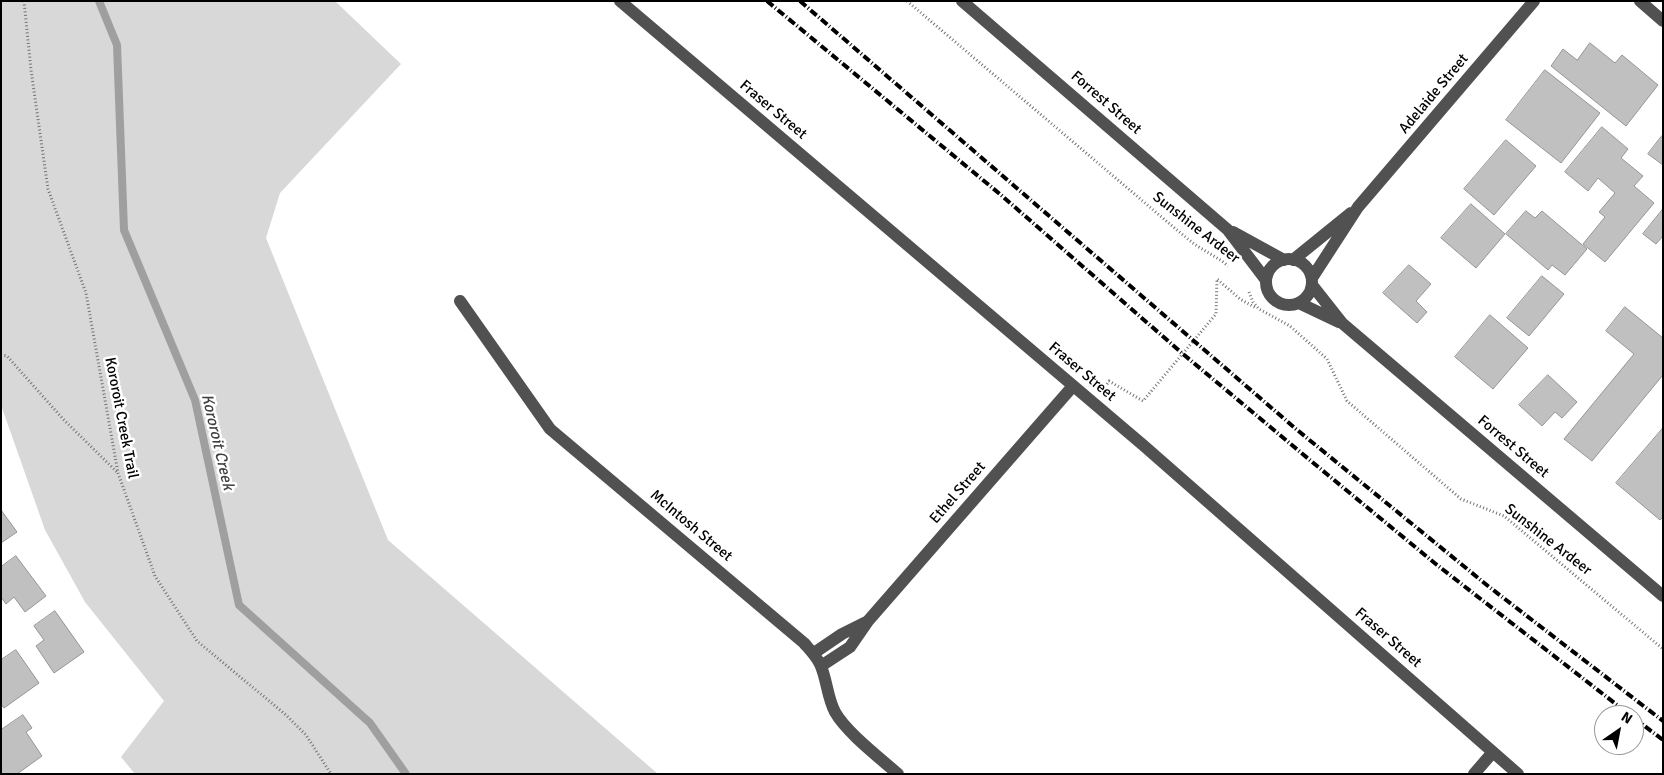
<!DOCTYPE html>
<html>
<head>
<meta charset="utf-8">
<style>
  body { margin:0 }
  #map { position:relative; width:1664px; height:775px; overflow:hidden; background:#fff; font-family:Signika,sans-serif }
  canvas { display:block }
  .frame { position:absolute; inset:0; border:2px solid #000; pointer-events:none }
  .north { position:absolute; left:1594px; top:705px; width:50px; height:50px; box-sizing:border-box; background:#fff; border:1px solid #999; border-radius:50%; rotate:33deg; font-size:14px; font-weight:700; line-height:20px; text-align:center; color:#000 }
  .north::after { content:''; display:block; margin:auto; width:18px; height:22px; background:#000; clip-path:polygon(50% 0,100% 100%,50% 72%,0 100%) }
</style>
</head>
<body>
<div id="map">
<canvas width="1664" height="775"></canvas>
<div class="frame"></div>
<div class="north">N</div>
</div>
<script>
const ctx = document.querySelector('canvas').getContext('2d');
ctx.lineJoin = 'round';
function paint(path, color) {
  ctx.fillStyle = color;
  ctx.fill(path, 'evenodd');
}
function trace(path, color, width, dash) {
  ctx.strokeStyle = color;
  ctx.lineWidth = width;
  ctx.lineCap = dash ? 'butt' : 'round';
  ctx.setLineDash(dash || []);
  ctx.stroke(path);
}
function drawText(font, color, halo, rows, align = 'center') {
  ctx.font = font + ' Signika,sans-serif';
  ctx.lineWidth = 5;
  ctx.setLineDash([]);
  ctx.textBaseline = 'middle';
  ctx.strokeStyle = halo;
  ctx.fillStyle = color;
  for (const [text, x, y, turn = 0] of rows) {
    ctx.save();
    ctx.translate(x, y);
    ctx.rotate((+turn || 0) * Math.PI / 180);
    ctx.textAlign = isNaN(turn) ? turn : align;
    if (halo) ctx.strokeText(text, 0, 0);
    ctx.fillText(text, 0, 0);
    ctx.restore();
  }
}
paint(new Path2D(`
  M1 1H335L401 64 280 193 266 238 388 540 658 774H135L121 757 164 701 85 602 45 530 1 405Z`), '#d8d8d8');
trace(new Path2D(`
  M99 1 117 45 124 230 195 400 239 605 370 723 406 774`), '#9f9f9f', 8);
const building = new Path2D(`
  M1590 43 1615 63 1622 55 1658 85 1626 126 1551 66 1563 49 1577 60Z
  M1545 70 1600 113 1561 163 1506 120Z
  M1602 127 1628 149 1621 158 1643 176 1634 186 1654 203 1605 262 1583 244 1605 217 1599 212 1615 193 1598 178 1588 191 1565 172Z
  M1662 136 1663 137V165L1648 154Z
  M1506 140 1536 166 1494 215 1464 189Z
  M1471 204 1505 234 1476 268 1441 238Z
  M1663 209V236L1656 244 1643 234Z
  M1526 211 1535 218 1542 211 1587 249 1565 275 1552 265 1548 270 1506 234Z
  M1409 265 1431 284 1416 301 1427 312 1417 323 1383 293Z
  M1542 276 1564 294 1529 336 1507 318Z
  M1625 307 1663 338V375L1592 461 1564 439 1634 354 1606 331Z
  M1490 315 1528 348 1493 389 1455 357Z
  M1548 375 1577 402 1562 418 1555 412 1542 426 1519 405Z
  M1663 428V517L1660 520 1616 483Z
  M1 510 17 532 1 543Z
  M16 556 46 596 25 612 14 597 6 604 1 597V567Z
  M55 611 84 652 54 673 36 646 44 640 34 626Z
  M16 650 39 683 4 708 1 704V660Z
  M23 715 32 728 26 732 42 756 17 774H1V730Z`);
paint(building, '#c0c0c0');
trace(building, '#959595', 1);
trace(new Path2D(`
  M24 1 31 70 48 189 86 293 118 473 155 576 197 641 286 715 306 735 331 774
  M907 1 1171 225 1194 244 1222 261 1228 266
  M1249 292 1253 302 1259 309 1290 326 1327 359 1347 401 1461 499 1504 516 1663 649
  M1 355 7 356 63 419 118 473
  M1105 387 1109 381 1143 401 1216 314 1217 279 1240 299 1256 308`), '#737373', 3, [1, 2.5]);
trace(new Path2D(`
  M620 1 1143 445 1518 774
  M962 1 1228 230 1266 280
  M1640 1 1663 21
  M1233 232 1284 260
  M1266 282a23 23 0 1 1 46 0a23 23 0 1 1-46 0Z
  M1293 260 1351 213
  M1312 278 1358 207 1534 1
  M1312 285 1342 323 1663 596
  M460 301 550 429 804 643C810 650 816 656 820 664 827 679 827 697 835 712 846 732 880 758 898 774
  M1299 303 1339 322
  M814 653 842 634 866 622
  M821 666 850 647 868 621 1073 386
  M1474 774 1493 752`), '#515151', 12);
trace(new Path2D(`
  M767 1 1001 195 1183 354 1311 461 1437 565 1630 715
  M800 1 1296 429 1488 586 1663 721
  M1634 718 1663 740`), '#000', 4, [8, 2.5, 1, 2.5]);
drawText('15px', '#000', '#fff', [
  ["Adelaide Street",1434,94,-50],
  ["Forrest Street",1106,103,41],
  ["Fraser Street",773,110,40],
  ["Sunshine Ardeer",1196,228,38],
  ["Fraser Street",1082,372,40],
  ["Kororoit Creek Trail",121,418,79],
  ["Forrest Street",1513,447,40],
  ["Ethel Street",958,493,-49],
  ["McIntosh Street",691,526,40],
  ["Sunshine Ardeer",1548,540,38],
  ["Fraser Street",1388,638,41]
]);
drawText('italic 16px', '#404040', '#fff', [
  ["Kororoit Creek",217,442,77]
]);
</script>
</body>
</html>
